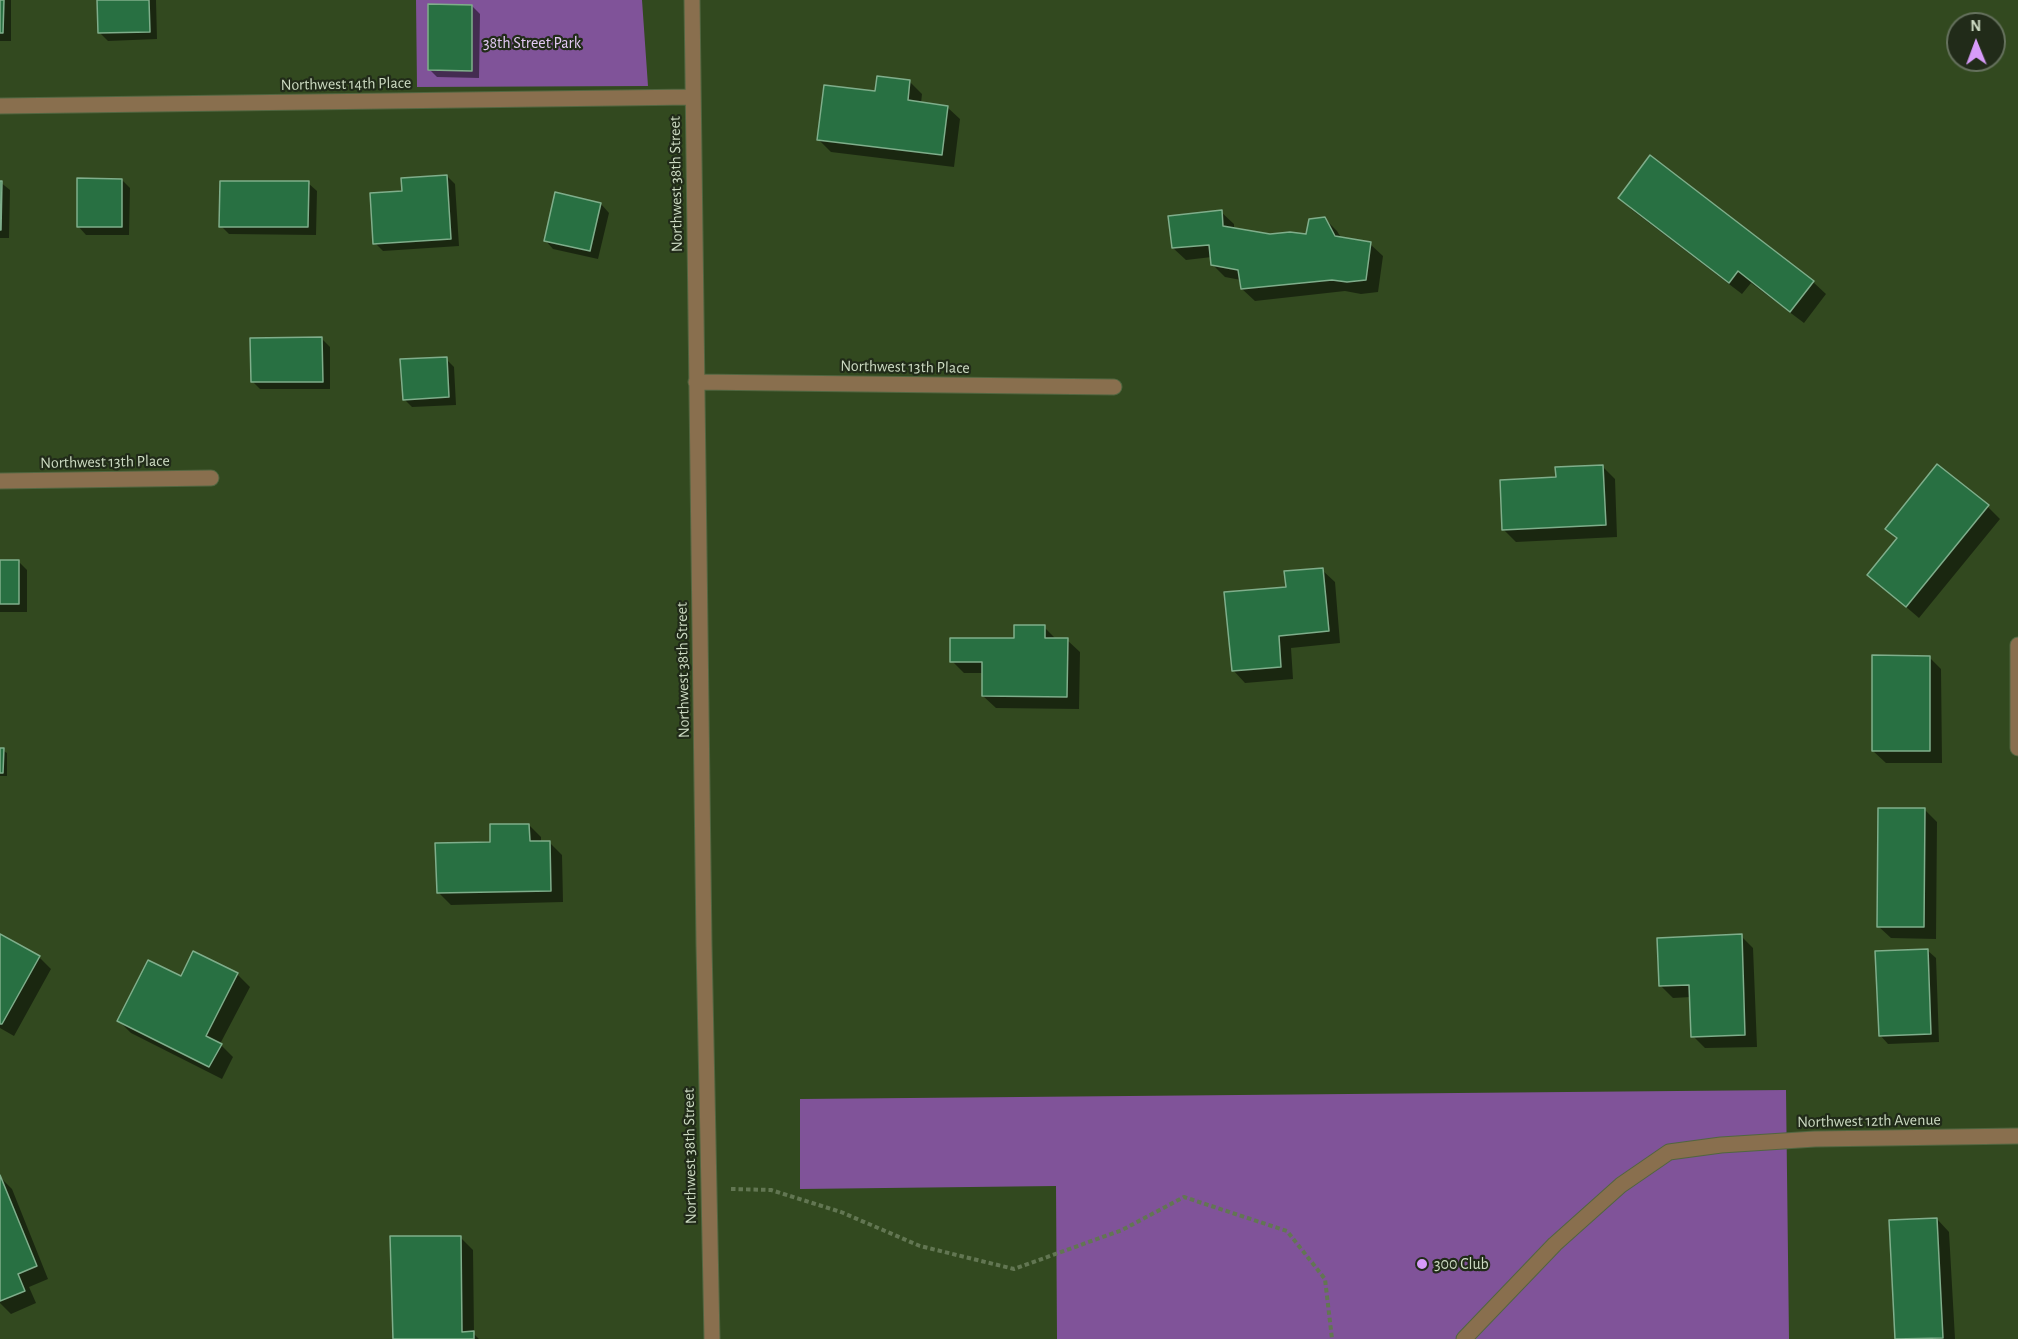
<!DOCTYPE html>
<html>
<head>
<meta charset="utf-8">
<style>
  body { margin:0 }
  #map { position:relative; width:2018px; height:1339px; overflow:hidden; background:#32491f; font-family:"Alegreya Sans",sans-serif }
  canvas { display:block }
  .north { position:absolute; left:1946px; top:12px; width:60px; height:60px; box-sizing:border-box; background:#212b19; border:2px solid #65715d; border-radius:50%; rotate:359deg; font-size:16px; font-weight:700; line-height:24px; text-align:center; color:#ccdac2 }
  .north::after { content:''; display:block; margin:auto; width:21px; height:27px; background:#d79bf9; clip-path:polygon(50% 0,100% 100%,50% 72%,0 100%) }
</style>
</head>
<body>
<div id="map">
<canvas width="2018" height="1339"></canvas>
<div class="north">N</div>
</div>
<script>
const ctx = document.querySelector('canvas').getContext('2d');
ctx.lineJoin = 'round';
function paint(path, color) {
  ctx.fillStyle = color;
  ctx.fill(path, 'evenodd');
}
function trace(path, color, width, dash) {
  ctx.strokeStyle = color;
  ctx.lineWidth = width;
  ctx.lineCap = dash ? 'butt' : 'round';
  ctx.setLineDash(dash || []);
  ctx.stroke(path);
}
function drawText(font, color, halo, rows, align = 'center') {
  ctx.font = font + ' "Alegreya Sans",sans-serif';
  ctx.lineWidth = 4.5;
  ctx.setLineDash([]);
  ctx.textBaseline = 'middle';
  ctx.strokeStyle = halo;
  ctx.fillStyle = color;
  for (const [text, x, y, turn = 0] of rows) {
    ctx.save();
    ctx.translate(x, y);
    ctx.rotate((+turn || 0) * Math.PI / 180);
    ctx.textAlign = isNaN(turn) ? turn : align;
    if (halo) ctx.strokeText(text, 0, 0);
    ctx.fillText(text, 0, 0);
    ctx.restore();
  }
}
paint(new Path2D(`
  M416 0H642L648 86 417 87Z
  M1786 1090 1789 1339H1057L1056 1186 800 1189V1099Z`), '#805399');
paint(new Path2D(`
  M0 0H11V41H0Z
  M98 0H156L157 39 108 41 100 33Z
  M472 6 480 14 479 78 437 77 429 69Z
  M910 82 922 94 921 103 947 107 960 119 954 167 831 152 819 140 877 93Z
  M447 176 455 184 459 246 383 251 375 243 404 193Z
  M122 180 130 188 129 235H86L78 226Z
  M0 182 10 190 9 238H0Z
  M308 183 317 191 316 235 229 234 221 226Z
  M1620 198 1813 282 1826 294 1804 323 1751 283 1742 294 1632 210Z
  M601 204 609 213 598 259 553 249 545 240Z
  M1221 212 1234 224V229L1270 235 1308 236 1324 218 1337 231 1341 238 1370 244 1383 256 1378 292 1361 294 1345 291 1255 301 1242 289 1241 280 1225 277 1213 265 1212 257 1186 260 1173 248Z
  M322 339 330 347V389H260L252 381Z
  M446 359 454 367 456 405 412 407 404 399Z
  M1603 467 1615 479 1617 537 1516 542 1503 529 1558 479Z
  M1988 507 2000 519 1919 618 1869 575 1898 540 1887 529Z
  M0 562H19L27 570V612H0Z
  M1322 570 1335 582 1340 643 1291 648 1293 679 1245 683 1233 670 1287 588Z
  M1044 627 1057 640H1067L1080 652 1079 709 996 708 983 696V673H964L952 661Z
  M1929 657 1941 669 1942 763H1886L1873 751Z
  M0 749 7 753V776H0Z
  M1924 809 1937 822 1936 939 1891 938 1878 926Z
  M529 825 541 837V842H549L562 855 563 902 451 905 438 892 491 844Z
  M0 936 39 957 51 969 14 1036 0 1028Z
  M1741 936 1753 948 1757 1047 1705 1048 1693 1036 1691 997 1673 998 1660 985Z
  M1927 950 1936 958 1939 1042 1888 1044 1880 1035Z
  M237 974 250 987 220 1044 233 1057 222 1079 131 1033 119 1021 181 978Z
  M0 1177 12 1189 48 1279 29 1287 36 1303 11 1314 0 1303Z
  M1937 1219 1949 1232 1955 1339H1896L1890 1221Z
  M460 1237 473 1250 474 1334 479 1339H395Z`), '#0007');
const building = new Path2D(`
  M0 0H4L3 33H0Z
  M97 0H149L150 32 98 33Z
  M428 4 472 5V71L428 70Z
  M877 76 910 80 908 100 948 106 942 155 817 140 824 85 875 91Z
  M1650 155 1814 281 1790 312 1738 271 1729 283 1618 198Z
  M447 175 451 239 373 244 370 193 402 191 401 178Z
  M77 178 122 179V227H77Z
  M0 181H2L1 230H0Z
  M220 181H309L308 227H219Z
  M555 192 601 203 590 251 544 241Z
  M1222 210 1223 226 1270 234 1290 232 1306 234 1309 219 1325 217 1335 236 1371 242 1366 280 1347 282 1332 280 1241 289 1238 270 1211 265 1209 245 1172 248 1168 216Z
  M322 337 323 382H251L250 338Z
  M447 357 449 397 403 400 400 359Z
  M1937 464 1989 505 1906 607 1867 575 1897 538 1885 529Z
  M1603 465 1606 525 1502 530 1500 480 1556 477 1555 467Z
  M0 560H19V604H0Z
  M1323 568 1329 631 1279 636 1281 667 1232 671 1224 592 1286 587 1284 571Z
  M1014 625H1045V638H1068L1067 697 982 696V662H950V638H1014Z
  M1872 655 1930 656V751H1872Z
  M0 748H4L3 773H0Z
  M1878 808H1925L1924 927H1877Z
  M490 824H529L530 841H550L551 891 437 893 435 843 490 842Z
  M0 934 40 956 2 1024H0Z
  M1742 934 1745 1035 1691 1037 1689 985 1659 986 1657 938Z
  M1928 949 1931 1034 1879 1036 1875 951Z
  M193 951 238 973 206 1036 222 1044 209 1067 117 1021 148 960 181 976Z
  M0 1175 37 1266 18 1274 25 1291 0 1301Z
  M1937 1218 1943 1338 1895 1339 1889 1220Z
  M390 1236H461L462 1332 474 1331V1339H393Z`);
paint(building, '#287042');
trace(building, '#7fae8b', 1.5);
const minor = new Path2D(`
  M692 0 704 944 712 1339
  M0 106 693 97
  M696 382 1114 387
  M0 481 211 478
  M2018 645V748
  M1464 1339 1555 1244 1621 1185 1669 1152 1721 1145 1815 1139 2018 1136`);
trace(minor, '#516640', 17);
trace(new Path2D(`
  M731 1189 771 1190 841 1212 920 1246 1014 1269 1122 1230 1184 1197 1287 1231 1325 1279 1332 1339`), '#627652', 4, [4.5, 3]);
trace(minor, '#896f4e', 15);
for (const [x, y, r, color] of [
  [1422,1264,6,"#d79bf9"]
]) {
  const dot = new Path2D();
  dot.arc(x, y, r, 0, 2 * Math.PI);
  ctx.fillStyle = color;
  ctx.fill(dot);
  trace(dot, '#212b19', 2);
}
drawText('16px', '#e4caf4', '#212b19', [
  ["38th Street Park",532,43]
]);
drawText('16px', '#ccdac2', '#212b19', [
  ["Northwest 14th Place",346,84,-1],
  ["Northwest 38th Street",676,184,-91],
  ["Northwest 13th Place",905,367,1],
  ["Northwest 13th Place",105,462,-1],
  ["Northwest 38th Street",683,670,-91],
  ["Northwest 12th Avenue",1869,1121,-1],
  ["Northwest 38th Street",690,1156,-91]
]);
drawText('16px', '#ccdac2', '#212b19', [
  ["300 Club",1434,1264]
], 'left');
</script>
</body>
</html>
